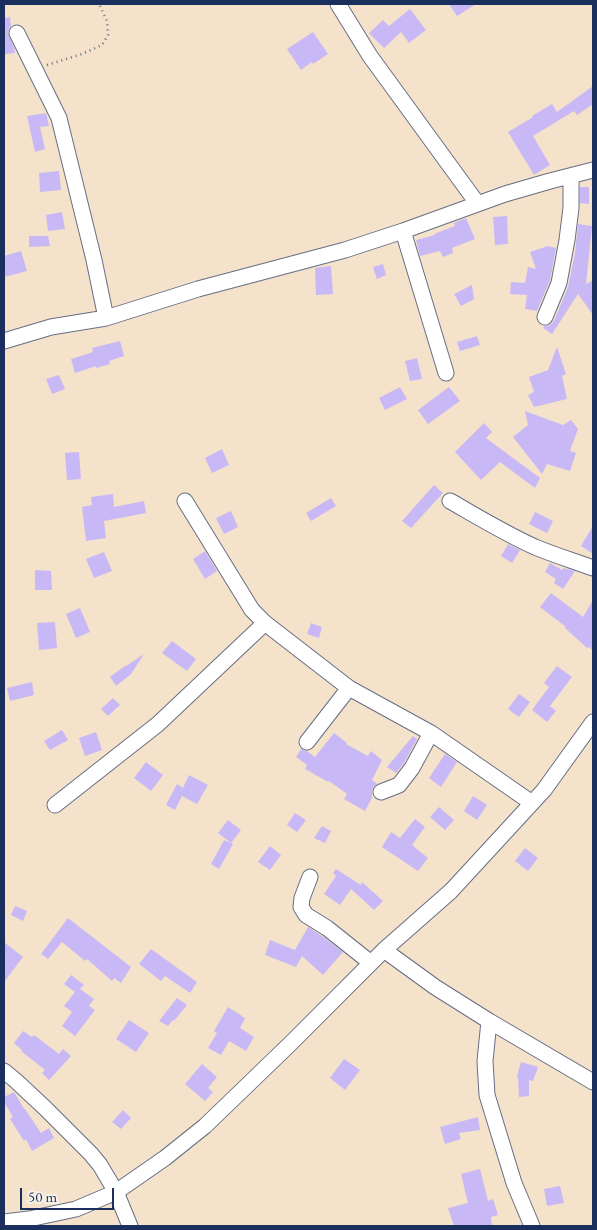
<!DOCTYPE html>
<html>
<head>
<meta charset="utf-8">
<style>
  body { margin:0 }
  #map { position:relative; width:597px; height:1230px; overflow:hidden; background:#f5e2ca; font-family:"EB Garamond",serif }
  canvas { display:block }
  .frame { position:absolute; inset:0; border:5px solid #1b2f5e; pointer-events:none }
  .scale { position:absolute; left:20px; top:1188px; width:94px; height:22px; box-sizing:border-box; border:2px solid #1b2f5e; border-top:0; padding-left:6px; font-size:15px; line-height:18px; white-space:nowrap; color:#1b2f5e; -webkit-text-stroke:4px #f7f3e8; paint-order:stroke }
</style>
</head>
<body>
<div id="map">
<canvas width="597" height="1230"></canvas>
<div class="frame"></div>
<div class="scale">50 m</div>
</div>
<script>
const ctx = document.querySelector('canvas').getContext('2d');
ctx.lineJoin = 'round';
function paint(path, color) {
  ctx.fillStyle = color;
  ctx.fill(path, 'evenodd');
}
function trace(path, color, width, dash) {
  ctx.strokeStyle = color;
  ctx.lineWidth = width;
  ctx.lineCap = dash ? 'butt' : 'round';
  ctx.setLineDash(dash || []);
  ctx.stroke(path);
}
paint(new Path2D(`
  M449 4H476L457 16Z
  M410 9 426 30 409 43 401 32 384 48 369 33 383 20 389 26Z
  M10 17 11 26 9 28 8 33 14 48 15 53 4 54V18Z
  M313 32 328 54 313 64 312 62 301 70 287 49Z
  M593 86V104L577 115 574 111 533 136 550 165 534 175 508 132 533 117 532 116 552 104 557 112Z
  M46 113 49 126 40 127 45 149 35 152 27 116Z
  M59 171 61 190 40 192 39 173Z
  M580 187H589V204L580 203Z
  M62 212 65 229 48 231 46 215Z
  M507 216 508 244 495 245 493 217Z
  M466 218 475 239 452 248 453 253 443 257 440 251 420 256 416 240 435 235 434 234 455 226 454 223Z
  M578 224 592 226 586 284 593 280V315L578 294 552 334 543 328 545 326 550 325 554 321 568 287 575 253Z
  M29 236H48L50 246 29 247Z
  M548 246 556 248 550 280 537 311 525 309 527 295 510 294 511 282 525 283 528 267 536 269 530 252Z
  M21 251 27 271 4 277V256Z
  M383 264 386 275 377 279 373 267Z
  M331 266 333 294 316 295 315 268Z
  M472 285 474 299 461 306 454 294Z
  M477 336 480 345 460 351 457 342Z
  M120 341 124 356 109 361 110 364 96 368V366L75 373 71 359 93 352 92 348Z
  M557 347 566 374 562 376 567 399 534 407 528 395 534 392 529 377 548 370Z
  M417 358 422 379 410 381 405 361Z
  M59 375 65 389 52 394 46 379Z
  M400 387 407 399 385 410 379 398Z
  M449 387 460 401 428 424 418 410Z
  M525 411 563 425 571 420 578 429 570 451 576 453 570 471 547 464 542 474 513 437 528 425Z
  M484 423 492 432 486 438 540 478 535 488 500 462 481 480 455 452Z
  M222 449 229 465 212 473 205 458Z
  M79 452 81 479 67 480 65 453Z
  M434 485 443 493 411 528 402 521Z
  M113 494 114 507 144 501 146 513 104 521 106 538 86 541 82 507 92 505 91 497Z
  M331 498 336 506 311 521 306 513Z
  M231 511 238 527 224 534 216 518Z
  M535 512 553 521 547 533 529 524Z
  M593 526V554L581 546Z
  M508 544 520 550 512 563 501 556Z
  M205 551 217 571 205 579 193 559Z
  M104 552 112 571 94 578 86 559Z
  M550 563 562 570 564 568 575 571 563 589 554 583 556 579 545 572Z
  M35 570 51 571 52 590H35Z
  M551 593 583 617 593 600V651L589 647 587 648 565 628 566 627 540 607Z
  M80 608 90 632 76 638 66 614Z
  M55 622 57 648 39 650 37 623Z
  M311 623 322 627 319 638 307 634Z
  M172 641 196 659 187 671 162 653Z
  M144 654 131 674 116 686 110 677 126 665V666Z
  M557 666 572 677 550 706 556 711 547 722 532 710 549 687 544 683Z
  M32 682 34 695 10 701 7 688Z
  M519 694 530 702 519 717 508 709Z
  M113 698 120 705 108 716 101 709Z
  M62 730 68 740 50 750 44 741Z
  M96 732 102 750 85 756 79 738Z
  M334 733 347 743 346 744 368 756 371 751 382 760 372 780 377 784 373 787 372 791V798L365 811 344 799 347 794 329 781 328 782 305 769 307 765 296 757 301 749 307 751 315 757Z
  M413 736 417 739 404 763 396 773 387 767Z
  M445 754 457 762 441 787 429 778Z
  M146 762 163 775 151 791 134 778Z
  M189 775 208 785 197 804 182 796 175 810 166 805 177 784 183 788Z
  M473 796 487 805 477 820 464 811Z
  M439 807 454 820 445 830 430 817Z
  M295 813 306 820 297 832 287 825Z
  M415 819 425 827 412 845 428 858 418 871 382 847 391 832 400 838Z
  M228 820 241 830 231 843 218 833Z
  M322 826 331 831 325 843 314 838Z
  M224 840 233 844 219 869 211 864Z
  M270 846 281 855 270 870 258 862Z
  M525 848 538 858 528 871 515 861Z
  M336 869 361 885 362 882 383 901 374 910 351 889 340 905 324 894 336 876 333 873Z
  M15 906 27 911 23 921 11 915Z
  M68 918 131 967 121 983 114 978 112 981 87 959 85 961 62 942 48 959 41 954Z
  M308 927 322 936 343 952 323 975 302 956 296 967 265 955 270 940 295 950Z
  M4 942 23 957 4 982Z
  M151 949 197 982 190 993 165 976 161 981 139 964Z
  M71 975 84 985 80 989 94 999 89 1006 95 1010 75 1036 62 1026 72 1012 64 1006 75 992 64 984Z
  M177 998 187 1005 174 1021 173 1020 168 1026 159 1021Z
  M228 1007 245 1018 240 1028 254 1037 246 1051 229 1041 221 1055 208 1048 217 1033 214 1031Z
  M129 1020 149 1033 136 1052 116 1039Z
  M23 1031 32 1037 34 1035 59 1054 63 1049 71 1056 49 1080 42 1073 45 1070 21 1051 22 1050 14 1043Z
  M344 1059 360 1070 345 1090 330 1078Z
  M521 1062 538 1067 533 1081 529 1080V1096L519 1097 518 1077 517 1076Z
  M202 1064 217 1077 208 1088 213 1092 205 1101 185 1084Z
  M14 1092 24 1109H25L41 1133 49 1128 54 1138 32 1151 26 1139 24 1141 10 1119 13 1117 4 1102V1097Z
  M123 1110 131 1118 121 1129 112 1122Z
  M478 1117 480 1130 459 1133 461 1139 445 1144 440 1127Z
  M480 1169 488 1201 493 1199 498 1215 491 1217 492 1226H454L448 1208 468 1203 461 1174Z
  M560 1186 564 1203 547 1206 544 1189Z`), '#c8b9f6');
const minor = new Path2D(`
  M338 4 370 56 477 203
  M17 33 59 118 94 260 106 318
  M403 231 446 373
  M545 317 559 283 567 240 571 208V176
  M4 341 51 327 106 318 198 289 345 250 403 231 505 194 550 181 593 170
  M185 501 252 610 265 623 349 688 431 733 532 803
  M450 501C478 517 506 534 535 547 554 555 574 561 593 568
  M307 742 349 688
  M381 792 399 785 412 768 431 733
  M55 805 158 724 265 623
  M310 877 302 898 301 907 306 915 327 928 371 963
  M384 950 435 987 489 1021 593 1082
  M489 1021 485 1061 487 1095 514 1183 532 1226
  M4 1071 15 1080 45 1108 91 1154 100 1165 116 1192 130 1226
  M4 1222 29 1219 76 1209 116 1192 165 1158 205 1126 290 1044 384 950 451 891 544 790 593 722`);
trace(minor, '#676e84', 17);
trace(new Path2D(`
  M47 65 82 54 102 45 108 35 107 21 99 4`), '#676e84', 2.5, [1, 4]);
trace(minor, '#fff', 15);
</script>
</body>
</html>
